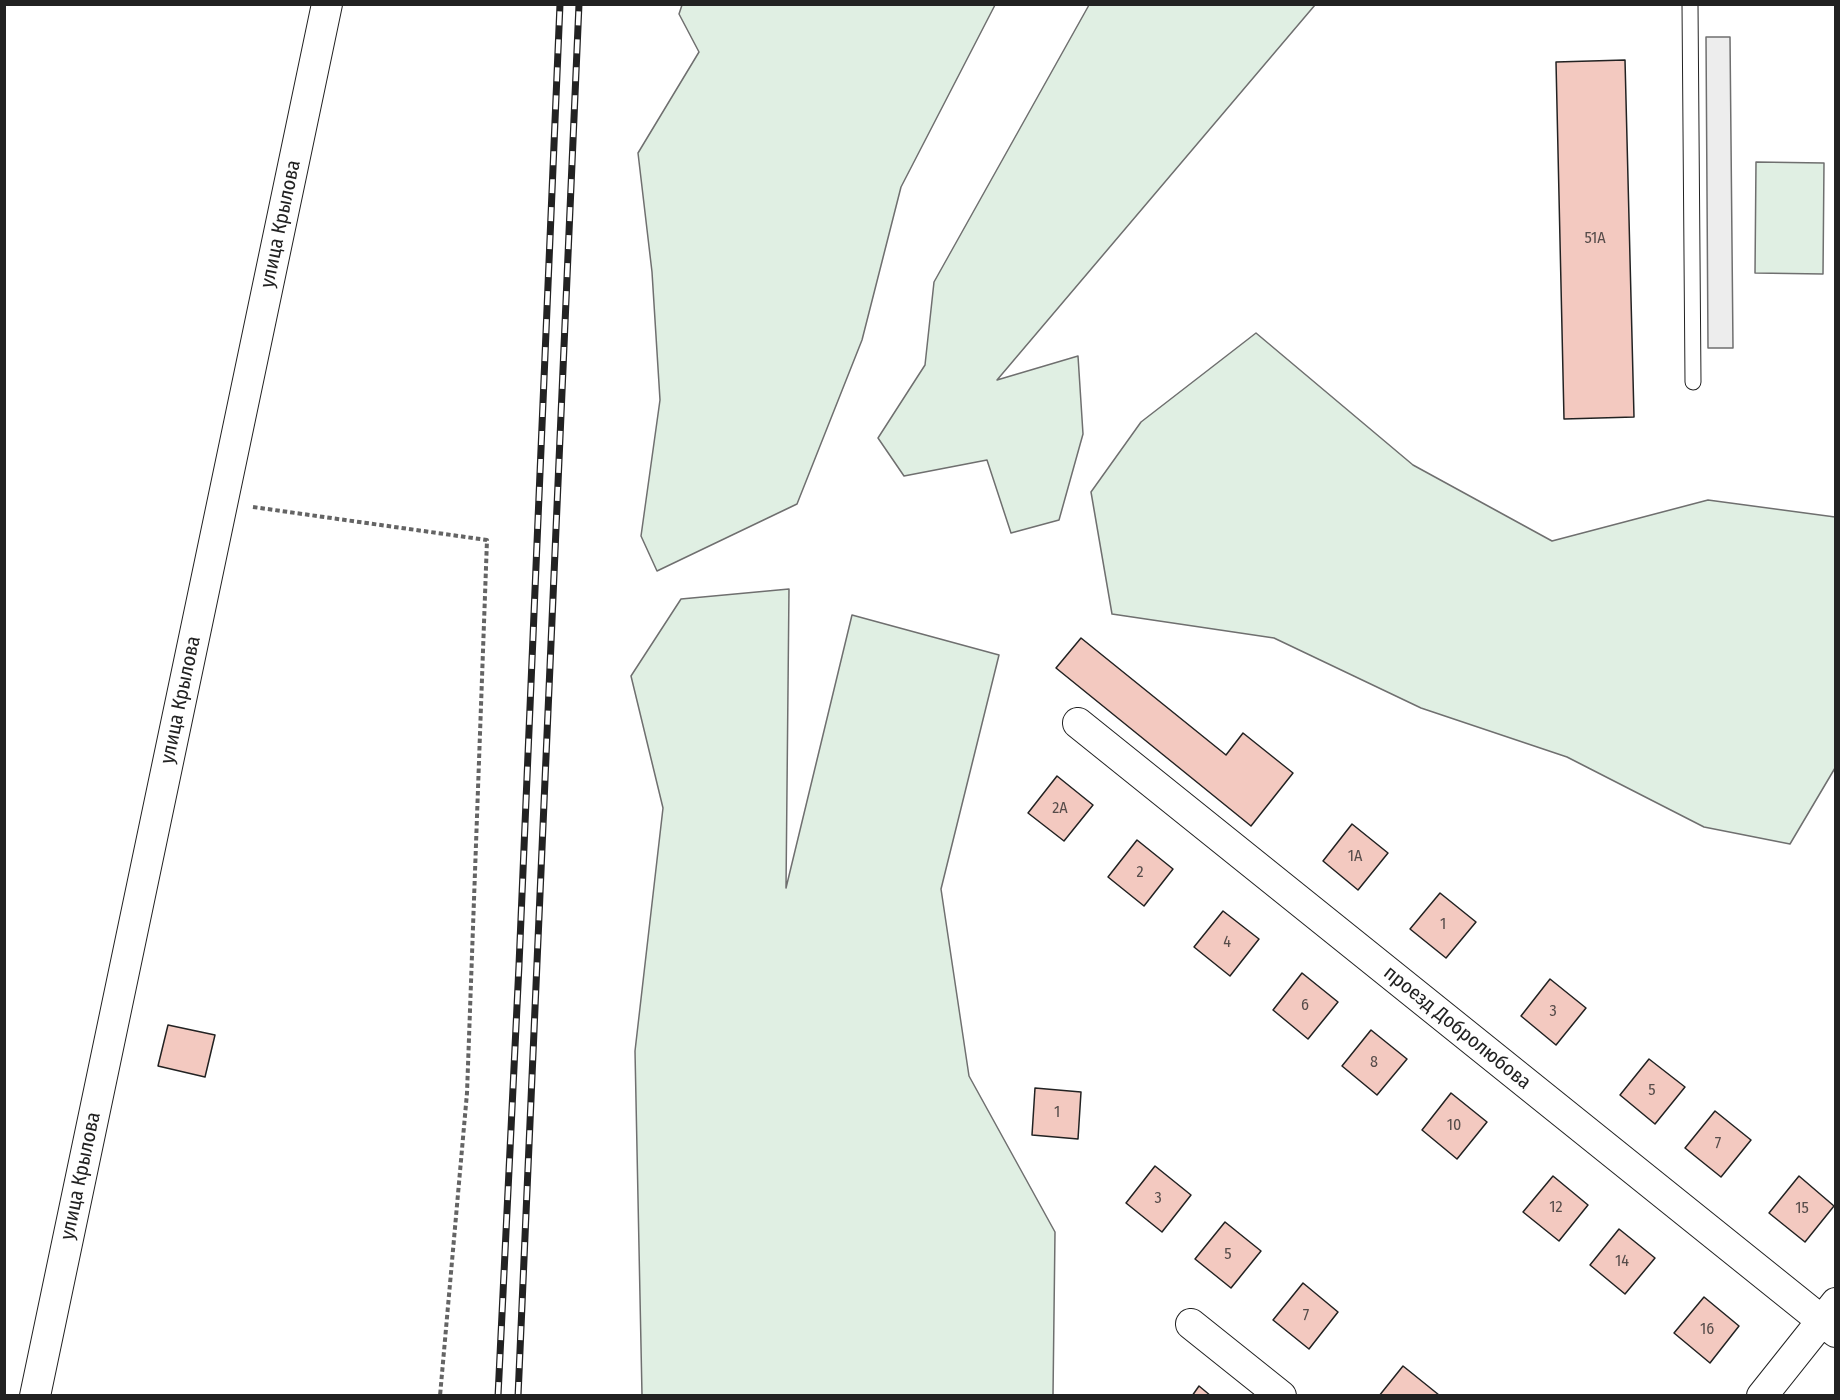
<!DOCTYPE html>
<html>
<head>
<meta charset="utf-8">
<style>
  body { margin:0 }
  #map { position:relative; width:1840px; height:1400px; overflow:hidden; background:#fff; font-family:"Fira Sans Condensed",sans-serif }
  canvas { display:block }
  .frame { position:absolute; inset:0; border:6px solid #222; pointer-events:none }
</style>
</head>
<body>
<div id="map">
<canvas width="1840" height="1400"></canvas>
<div class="frame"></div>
</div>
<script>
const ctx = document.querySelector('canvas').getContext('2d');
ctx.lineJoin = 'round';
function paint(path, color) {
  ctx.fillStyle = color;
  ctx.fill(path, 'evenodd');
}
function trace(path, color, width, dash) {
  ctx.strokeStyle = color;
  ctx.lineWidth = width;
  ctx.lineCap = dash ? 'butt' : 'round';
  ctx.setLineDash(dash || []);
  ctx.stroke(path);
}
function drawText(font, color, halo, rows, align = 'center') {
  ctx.font = font + ' "Fira Sans Condensed",sans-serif';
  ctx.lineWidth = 4.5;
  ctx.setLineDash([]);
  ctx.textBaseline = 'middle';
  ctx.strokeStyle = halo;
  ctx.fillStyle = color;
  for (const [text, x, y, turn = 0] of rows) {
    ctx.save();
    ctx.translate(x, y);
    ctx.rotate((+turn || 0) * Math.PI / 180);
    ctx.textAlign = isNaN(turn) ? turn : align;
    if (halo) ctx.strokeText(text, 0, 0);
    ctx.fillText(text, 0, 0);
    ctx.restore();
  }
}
const green = new Path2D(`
  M682 5H995L901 187 862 340 797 504 657 571 641 536 660 400 652 272 638 153 699 52 679 14Z
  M1089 5H1315L997 380 1078 356 1083 434 1059 520 1011 533 987 460 904 476 878 438 925 365 934 282Z
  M1756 162 1824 163 1823 274 1755 273Z
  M1256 333 1413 465 1552 541 1708 500 1835 517V768L1790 844 1704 827 1567 757 1421 708 1274 638 1112 614 1091 492 1141 422Z
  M789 589 786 888 852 615 999 655 941 889 969 1076 1055 1232 1053 1395H642L635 1051 663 808 631 676 681 599Z`);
paint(green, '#e0efe3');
trace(green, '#6f6f6f', 1.5);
const parking = new Path2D(`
  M1706 37H1730L1733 348H1708Z`);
paint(parking, '#ededed');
trace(parking, '#6f6f6f', 1.5);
const building = new Path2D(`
  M1625 60 1634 417 1564 419 1556 62Z
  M1081 638 1226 755 1243 733 1293 773 1251 826 1056 668Z
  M1057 776 1093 805 1064 841 1028 813Z
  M1352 824 1388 853 1358 890 1323 861Z
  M1137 840 1173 869 1144 906 1108 877Z
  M1440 893 1476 922 1446 958 1410 929Z
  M1223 911 1259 939 1230 976 1194 947Z
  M1302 973 1338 1002 1308 1039 1273 1010Z
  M1550 979 1586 1008 1556 1045 1521 1016Z
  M168 1025 215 1035 205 1077 158 1066Z
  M1371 1030 1407 1059 1377 1095 1342 1066Z
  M1649 1059 1685 1087 1655 1124 1620 1095Z
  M1035 1088 1081 1092 1078 1139 1032 1135Z
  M1451 1093 1487 1122 1457 1159 1422 1130Z
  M1715 1111 1751 1140 1721 1177 1685 1148Z
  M1155 1166 1191 1195 1162 1232 1126 1203Z
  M1553 1176 1588 1205 1559 1241 1523 1212Z
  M1799 1176 1834 1206 1805 1242 1769 1213Z
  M1225 1222 1261 1251 1231 1288 1195 1259Z
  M1619 1229 1655 1258 1625 1294 1590 1265Z
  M1303 1283 1338 1312 1309 1349 1273 1320Z
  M1704 1297 1739 1326 1710 1363 1674 1333Z
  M1403 1366 1439 1395 1438 1396H1379Z
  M1199 1386 1211 1396H1192Z`);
paint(building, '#f3c9c0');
trace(building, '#222', 1.5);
const service = new Path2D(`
  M1690 4 1693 382`);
const minor = new Path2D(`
  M1078 723 1836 1332
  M1191 1324 1281 1396
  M35 1396 327 4
  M1762 1396 1836 1303`);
trace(service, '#222', 17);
trace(minor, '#222', 32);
trace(new Path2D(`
  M253 507 487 540 467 1093 440 1396`), '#646464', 4, [4.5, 3]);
trace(service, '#fff', 15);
trace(minor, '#fff', 30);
const rail = new Path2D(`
  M498 1396 519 965 560 4
  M518 1396 579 4`);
trace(rail, '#222', 7);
trace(rail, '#fff', 4.5, [14]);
drawText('16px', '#564c4a', null, [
  ["51А",1595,239],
  ["2А",1060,809],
  ["1А",1355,857],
  ["2",1140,873],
  ["1",1443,925],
  ["4",1227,943],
  ["6",1305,1006],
  ["3",1553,1012],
  ["8",1374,1063],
  ["5",1652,1091],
  ["1",1057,1113],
  ["10",1454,1126],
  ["7",1718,1144],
  ["3",1158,1199],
  ["12",1556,1208],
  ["15",1802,1209],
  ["5",1228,1255],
  ["14",1622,1262],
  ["7",1306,1316],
  ["16",1707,1330]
]);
drawText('20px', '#222', '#fff', [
  ["улица Крылова",281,224,-78],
  ["улица Крылова",181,700,-78],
  ["проезд Добролюбова",1457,1028,39],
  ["улица Крылова",81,1176,-78]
]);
</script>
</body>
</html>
